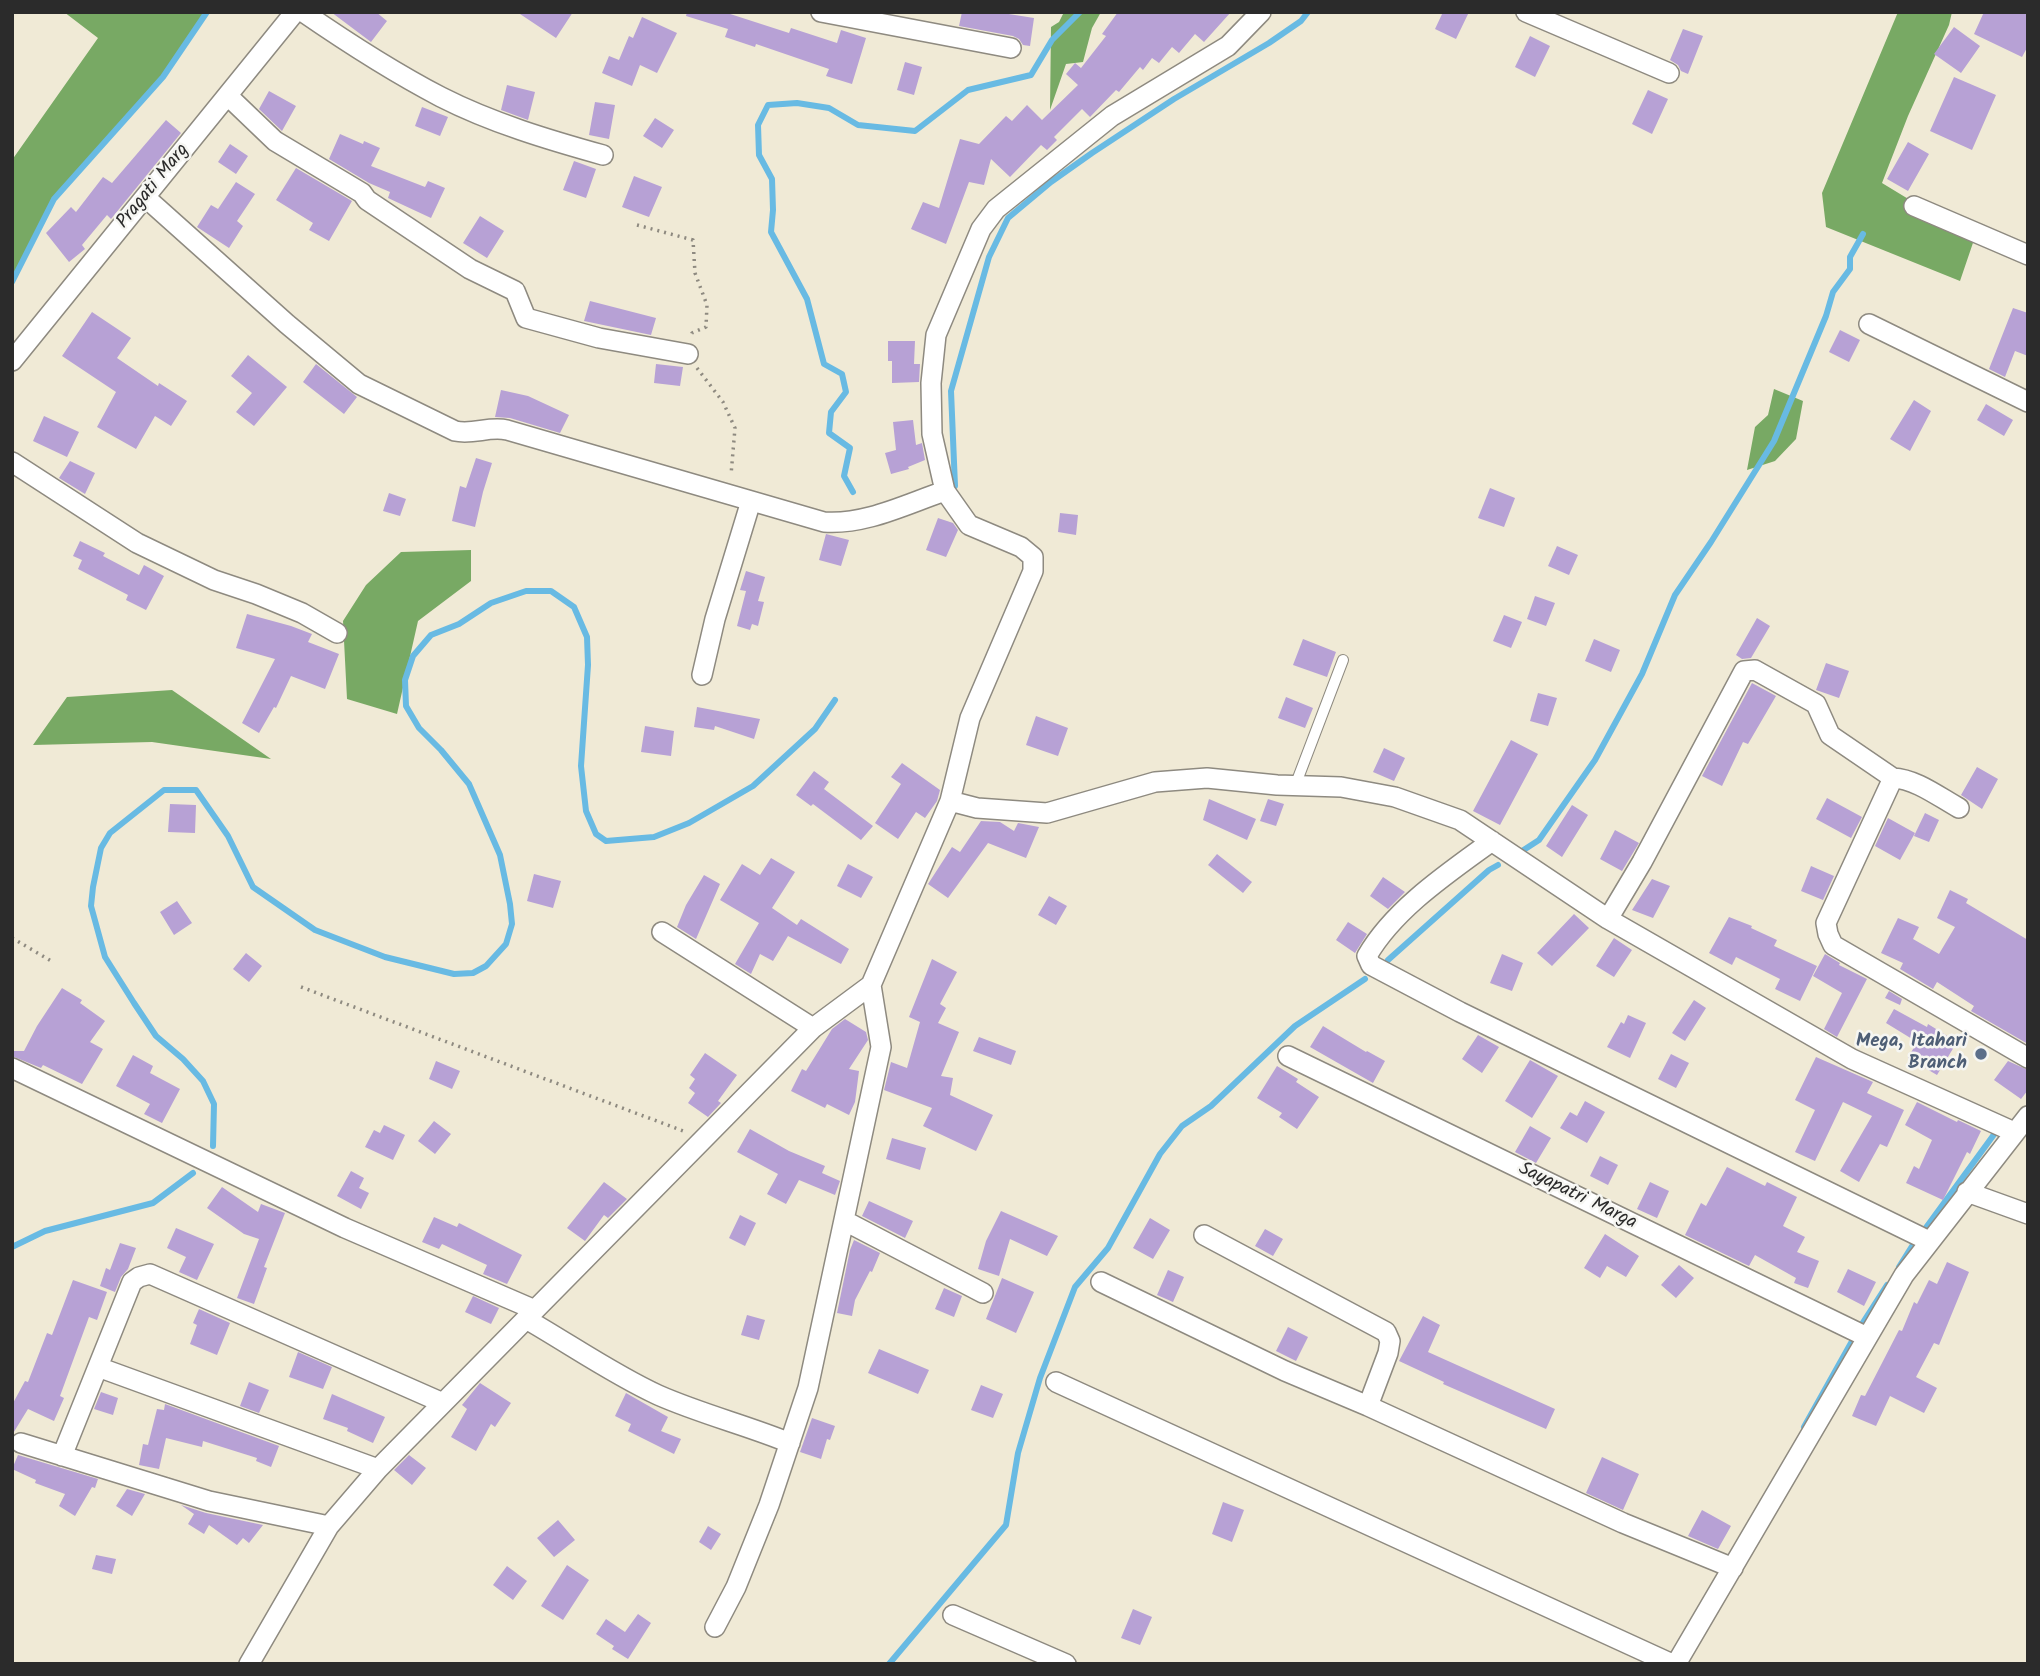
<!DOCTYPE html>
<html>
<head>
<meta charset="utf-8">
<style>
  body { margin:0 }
  #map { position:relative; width:2040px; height:1676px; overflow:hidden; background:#f0ead6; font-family:Kalam,sans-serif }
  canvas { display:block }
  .frame { position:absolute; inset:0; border:14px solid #2b2b2b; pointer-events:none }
</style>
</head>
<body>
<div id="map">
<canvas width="2040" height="1676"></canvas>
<div class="frame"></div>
</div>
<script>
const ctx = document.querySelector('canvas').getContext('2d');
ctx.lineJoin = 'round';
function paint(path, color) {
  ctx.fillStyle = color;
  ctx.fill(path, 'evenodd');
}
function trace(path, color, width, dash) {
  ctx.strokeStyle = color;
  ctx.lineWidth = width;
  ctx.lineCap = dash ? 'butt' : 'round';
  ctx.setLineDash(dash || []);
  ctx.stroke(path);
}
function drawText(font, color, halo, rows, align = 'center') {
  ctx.font = font + ' Kalam,sans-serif';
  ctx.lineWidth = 5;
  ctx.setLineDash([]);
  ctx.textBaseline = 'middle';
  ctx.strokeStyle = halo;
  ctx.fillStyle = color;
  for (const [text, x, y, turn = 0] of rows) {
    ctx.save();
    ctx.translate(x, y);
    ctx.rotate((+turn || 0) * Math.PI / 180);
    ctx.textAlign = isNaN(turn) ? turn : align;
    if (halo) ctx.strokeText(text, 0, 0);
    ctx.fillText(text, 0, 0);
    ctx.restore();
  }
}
paint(new Path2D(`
  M64 12H207L163 77 54 199 12 282V160L98 38Z
  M1064 12H1101L1092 28 1083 62 1066 64 1050 110 1051 27 1059 22Z
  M1898 12H1952L1949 25 1908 116 1882 183 1933 214 1976 234 1960 281 1826 227 1822 193Z
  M1774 389 1803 401 1796 439 1775 461 1747 470 1755 427 1768 415Z
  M471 550V581L418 621 397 714 347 699 343 621 366 585 401 552Z
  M172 690 271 759 152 742 33 745 67 697Z`), '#78a964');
trace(new Path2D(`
  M12 282 54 199 163 77 207 12
  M955 486 951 391 989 257 1008 218 1051 182 1092 153 1174 99 1269 43 1301 21 1308 12
  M853 492 844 476 850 448 829 433 831 412 846 392 842 374 824 364 807 299 771 232 773 210 772 179 759 155 758 125 768 105 797 103 829 108 858 125 915 131 968 90 1031 75 1052 40 1080 12
  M1519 853 1539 840 1595 760 1642 674 1675 595 1711 542 1774 441 1826 316 1833 292 1850 269V257L1863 234
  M1388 960 1489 870 1498 865
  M213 1146 214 1104 203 1081 183 1059 156 1036 134 1003 105 957 91 906 93 887 101 848 110 833 164 790H196L228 836 253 887 315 930 385 957 454 974 473 973 486 966 506 944 512 924 510 904 500 855 469 784 441 750 419 728 406 706 405 680 413 656 431 635 459 624 491 603 526 591H551L574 607 587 637 588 665 581 766 586 811 596 834 606 841 654 837 689 823 753 786 815 729 835 700
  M1925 1229 1998 1129
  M12 1247 45 1231 153 1203 193 1173
  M1899 1267 1914 1243
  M1862 1324 1887 1285
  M1804 1427 1851 1343
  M889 1664 1006 1525 1018 1453 1040 1378 1075 1287 1108 1248 1160 1154 1182 1126 1211 1106 1295 1026 1365 979`), '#68bae3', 6);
paint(new Path2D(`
  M331 12H376L387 21 371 42Z
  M517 12H573L556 38Z
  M687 12H724L789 33 791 28 837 43 841 30 866 38 852 84 826 76 829 69 756 44 755 47 725 37 728 29 686 16Z
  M962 12H996L1034 18 1030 46 1023 45 1019 39 1013 36 959 26Z
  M1118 12H1231L1204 42 1195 34 1179 53 1172 47 1159 63 1152 58 1143 70 1140 67 1119 92 1116 90 1090 117 1082 109 1054 137 1057 140 1047 150 1041 145 1010 177 991 159 984 185 969 182 946 244 911 229 923 202 939 208 960 139 979 144 1006 116 1012 121 1027 105 1042 120 1078 85 1066 74 1075 63 1081 68 1106 36 1102 34Z
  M1443 12H1469L1456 39 1435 29Z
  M1984 12H2028V46L2022 57 1974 34Z
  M642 17 677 33 657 73 640 65 632 86 602 73 609 56 619 60 629 36 633 38Z
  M1954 27 1980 46 1961 73 1934 54Z
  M1683 29 1703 36 1688 74 1681 71 1678 65 1670 60Z
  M1530 36 1550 46 1535 77 1515 67Z
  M905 62 922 67 914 95 897 90Z
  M1954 77 1996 95 1972 150 1930 131Z
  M507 85 535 92 528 120 501 110Z
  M1648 90 1668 99 1652 134 1632 124Z
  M269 91 296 106 282 131 259 109Z
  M595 102 615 105 609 139 589 135Z
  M422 107 448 117 440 136 415 126Z
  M655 118 674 130 662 148 643 136Z
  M166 120 181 133 111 219 107 215 82 245 85 249 69 262 46 233 71 207 76 212 103 177 112 183Z
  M340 134 363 144 364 141 380 148 371 166 425 187 428 181 445 188 431 218 388 198 390 192 369 183 329 159Z
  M1908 142 1929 154 1908 191 1887 179Z
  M230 144 248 156 236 174 218 162Z
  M574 161 596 169 586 198 563 190Z
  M296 168 352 201 329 241 309 230 313 223 276 200Z
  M634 176 662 187 649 217 622 207Z
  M236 182 255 194 237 221 243 226 229 248 197 227 211 205 218 209Z
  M480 216 504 231 487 258 463 243Z
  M590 301 656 318 651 335 584 321Z
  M2013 308 2028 313V356L2015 351 2005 377 1989 369Z
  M92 312 131 338 117 358 158 386 159 383 187 401 171 426 155 416 136 449 97 427 116 392 62 356Z
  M1840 330 1860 340 1849 362 1829 352Z
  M888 341H915L914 364H920L919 382 892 383V361H888Z
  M248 355 287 387 254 426 236 412 252 393 231 376Z
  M316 364 357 397 344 414 303 382Z
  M656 364 683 367 680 386 654 383Z
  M501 390 528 396 569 415 560 433 510 418 495 417Z
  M1914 400 1931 411 1910 451 1890 439Z
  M1986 404 2013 420 2004 436 1977 420Z
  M44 416 79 432 67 457 33 441Z
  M913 420 916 445 922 443 925 460 908 467 909 469 891 474 885 453 896 450 893 422Z
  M476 458 492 463 483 492 475 527 452 521 460 486 466 488Z
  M70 461 95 473 85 494 59 478Z
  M1490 488 1515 498 1504 527 1478 518Z
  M389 493 406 499 400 516 383 511Z
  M1060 513 1078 515 1076 535 1058 532Z
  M938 518 953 523 958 530 946 557 926 550Z
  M826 534 849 540 841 566 819 560Z
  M80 541 105 553 103 556 139 575 144 565 164 576 146 610 126 600 128 595 78 569 82 560 73 556Z
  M1557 546 1578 555 1569 575 1548 566Z
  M746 571 765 577 758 601 764 602 758 626 752 624 750 630 737 626 746 591 740 590Z
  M1535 596 1555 603 1546 626 1527 619Z
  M247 614 291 626 312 634 308 642 339 654 325 689 291 676 276 708 274 707 259 733 242 723 275 659 236 648Z
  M1504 615 1522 622 1511 648 1493 641Z
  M1757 618 1770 626 1751 658 1742 659 1736 655Z
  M1303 639 1336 652 1327 677 1293 665Z
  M1594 639 1620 650 1611 672 1585 661Z
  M1826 663 1849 671 1839 698 1816 690Z
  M1752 683 1776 696 1748 744 1743 742 1722 786 1702 776Z
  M1538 693 1557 698 1548 726 1530 721Z
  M1286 697 1313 708 1305 728 1278 718Z
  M697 707 760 719 754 739 715 726 714 730 694 727Z
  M1036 716 1068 728 1058 756 1026 745Z
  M645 726 674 731 671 756 641 752Z
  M1511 740 1538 754 1500 825 1473 811Z
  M1384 748 1405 758 1394 781 1373 772Z
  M902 763 940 790 937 801 925 818 916 812 898 839 875 823 901 784 891 777Z
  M1977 767 1998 779 1982 809 1961 795Z
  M814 771 829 782 824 789 873 826 861 840 813 804 811 806 796 795Z
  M1827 798 1862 817 1851 838 1816 819Z
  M1209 799 1256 819 1247 840 1203 820Z
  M1268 799 1284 804 1276 826 1260 821Z
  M170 804 196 805 195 833 168 832Z
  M1572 805 1588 815 1562 857 1546 846Z
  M1925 813 1939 820 1929 842 1914 836Z
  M1888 818 1915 833 1900 860 1875 846Z
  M981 821 1000 822 1014 831 1018 823 1039 827 1026 858 988 843 948 898 928 884 952 847 960 852Z
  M1615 830 1639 843 1622 871 1600 859Z
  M1217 854 1252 882 1243 893 1208 865Z
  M771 858 795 872 772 908 797 925 801 919 849 949 841 964 788 936 773 961 760 954 751 974 735 964 759 923 720 900 742 864 760 875Z
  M848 864 873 877 861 898 837 886Z
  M1811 866 1834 876 1823 900 1801 891Z
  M534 874 561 881 553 908 527 901Z
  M704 875 720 884 696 939 677 927 686 905Z
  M1383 877 1405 892 1388 909 1370 896Z
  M1652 879 1670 886 1653 918 1632 910Z
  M1950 890 1968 899 1966 903 2028 940V1044L1971 1011 1974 1006 1937 982 1933 989 1900 969 1903 963 1881 953 1898 918 1919 927 1913 939 1939 954 1955 927 1937 918Z
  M1049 896 1067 906 1056 925 1038 915Z
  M177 901 192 923 174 935 160 912Z
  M1574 914 1589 928 1552 966 1537 953Z
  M1729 917 1752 926 1751 928 1777 940 1774 946 1817 966 1800 1001 1775 989 1780 979 1736 957 1732 965 1709 953Z
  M1348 922 1367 934 1355 953 1336 940Z
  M1614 938 1632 950 1614 977 1596 966Z
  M246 953 262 966 249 982 233 969Z
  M1502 954 1523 963 1512 991 1490 983Z
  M1825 954 1840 963 1839 965 1867 979 1837 1037 1824 1029 1842 993 1813 976Z
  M932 959 957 972 940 1004 946 1008 938 1023 959 1032 941 1076 953 1078 950 1095 993 1115 976 1151 923 1126 932 1108 884 1090 891 1062 907 1068 920 1022 909 1017Z
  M62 988 82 1000 80 1003 105 1021 90 1042 103 1049 82 1084 43 1065 41 1068 12 1056V1051H24L37 1026Z
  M1889 991 1902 999 1900 1005 1885 998Z
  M1694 1000 1706 1008 1685 1041 1672 1033Z
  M1894 1009 1927 1027 1928 1024 1957 1042 1937 1075 1908 1058 1917 1042 1886 1023Z
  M1628 1015 1646 1023 1630 1058 1607 1047 1621 1022 1624 1024Z
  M845 1019 866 1032 868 1040 849 1069 859 1071 855 1102 849 1115 827 1104 825 1108 791 1091 802 1069 806 1071 832 1029Z
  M1323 1026 1366 1052 1367 1051 1385 1061 1373 1083 1310 1047Z
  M1478 1035 1499 1047 1482 1073 1462 1059Z
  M979 1037 1016 1051 1011 1065 973 1051Z
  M705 1053 737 1075 718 1101 721 1103 708 1117 688 1103 695 1093 689 1088 695 1079 690 1075Z
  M1671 1054 1689 1063 1676 1088 1658 1079Z
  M133 1055 153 1066 150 1073 180 1089 162 1123 144 1114 150 1104 116 1086Z
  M1816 1057 1873 1082 1867 1093 1904 1110 1887 1147 1880 1144 1859 1182 1840 1171 1872 1116 1843 1102 1815 1161 1795 1152 1815 1110 1795 1100Z
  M1530 1060 1558 1076 1532 1118 1505 1101Z
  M436 1061 460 1071 452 1089 429 1079Z
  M2008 1061 2028 1070V1090L2021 1099 1994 1080Z
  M1277 1066 1298 1079 1296 1082 1319 1097 1297 1129 1279 1117 1282 1113 1257 1098Z
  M1585 1101 1605 1112 1587 1143 1560 1128 1570 1112 1577 1116Z
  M1917 1102 1957 1122 1958 1120 1981 1131 1970 1154 1967 1152 1943 1200 1906 1183 1914 1166 1919 1169 1932 1140 1905 1125Z
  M434 1121 451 1134 435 1154 418 1141Z
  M384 1125 405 1135 393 1160 365 1147 374 1130 380 1133Z
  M1530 1126 1551 1138 1536 1163 1515 1152Z
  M750 1129 789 1151 825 1166 822 1173 840 1181 835 1195 799 1180 786 1204 767 1194 778 1174 737 1152Z
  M892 1138 926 1148 920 1170 886 1159Z
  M1600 1156 1618 1165 1608 1185 1590 1176Z
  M1727 1167 1765 1186 1767 1182 1797 1197 1783 1226 1805 1237 1797 1252 1819 1261 1808 1288 1794 1283 1796 1278 1755 1255 1749 1266 1685 1235 1701 1203 1706 1206Z
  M351 1171 364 1178 359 1188 369 1193 361 1209 337 1196Z
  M604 1182 627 1199 608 1218 604 1215 585 1241 567 1228Z
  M1650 1182 1669 1191 1657 1218 1637 1209Z
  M222 1187 258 1212 261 1204 285 1213 264 1267 267 1268 254 1304 237 1298 259 1239 244 1234 207 1208Z
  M869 1201 913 1221 905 1238 862 1216Z
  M1001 1211 1058 1236 1047 1256 1010 1239 999 1276 978 1269 986 1241Z
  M740 1215 756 1223 745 1246 729 1238Z
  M434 1217 457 1227 459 1223 522 1255 507 1284 483 1274 487 1265 442 1244 439 1249 422 1242Z
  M1150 1218 1170 1230 1153 1259 1133 1248Z
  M176 1228 214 1244 197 1280 179 1272 186 1257 167 1248Z
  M1265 1229 1283 1239 1273 1256 1255 1246Z
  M1605 1234 1639 1256 1626 1277 1607 1266 1600 1278 1584 1268Z
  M854 1240 880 1253 872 1272 870 1271 855 1300 852 1316 837 1313 850 1250Z
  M120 1243 136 1248 128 1269 121 1277 115 1292 100 1286 106 1268 110 1270Z
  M1947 1262 1969 1272 1939 1345 1934 1343 1916 1377 1937 1388 1924 1413 1890 1396 1876 1426 1852 1416 1861 1395 1865 1396 1899 1330 1902 1331 1914 1302 1917 1304 1929 1280 1937 1284Z
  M1679 1265 1694 1278 1676 1298 1661 1285Z
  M1848 1269 1876 1282 1864 1306 1837 1292Z
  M1168 1270 1184 1277 1173 1302 1157 1295Z
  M1002 1278 1034 1292 1016 1333 986 1319Z
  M73 1280 107 1292 97 1320 89 1317 60 1396 64 1398 54 1421 28 1409 12 1435V1405L25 1381 28 1382 47 1333 52 1335Z
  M944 1288 962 1296 954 1317 935 1309Z
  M473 1296 499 1308 491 1324 465 1312Z
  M199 1309 230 1323 217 1355 190 1344 197 1325 193 1323Z
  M747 1315 765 1320 759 1340 741 1335Z
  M1423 1316 1440 1325 1428 1352 1555 1409 1546 1429 1443 1384 1444 1382 1399 1361Z
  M1288 1327 1308 1337 1296 1361 1276 1351Z
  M879 1349 929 1370 918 1394 868 1373Z
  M298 1352 332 1367 323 1389 289 1377Z
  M249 1382 269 1390 259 1413 240 1406Z
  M480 1383 511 1403 495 1427 491 1424 476 1451 451 1437 467 1409 462 1405Z
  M981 1385 1003 1394 993 1418 971 1410Z
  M101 1392 118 1398 113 1415 94 1409Z
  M626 1393 668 1417 661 1431 681 1439 674 1454 628 1431 631 1424 615 1416Z
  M332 1394 385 1417 373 1443 347 1431 348 1428 323 1419Z
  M165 1404 279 1446 271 1467 256 1461 257 1458 203 1441 202 1447 166 1438 159 1469 139 1465 143 1444 148 1445 157 1409 164 1410Z
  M812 1418 835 1426 830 1440 827 1439 821 1459 800 1452Z
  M18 1455 98 1479 95 1488 92 1487 75 1516 59 1506 65 1494 35 1483 36 1480 12 1469Z
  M409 1455 426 1468 412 1485 394 1470Z
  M1602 1457 1639 1474 1623 1510 1586 1493Z
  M127 1489 145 1494 132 1516 116 1506Z
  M1223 1502 1244 1510 1232 1542 1212 1534Z
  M181 1505 206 1513 263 1525 249 1543 243 1538 237 1545 209 1525 204 1534 188 1524 194 1514Z
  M1702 1510 1731 1526 1718 1549 1688 1536Z
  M558 1520 575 1540 554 1557 537 1538Z
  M708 1526 721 1534 711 1550 699 1542Z
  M96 1555 116 1559 112 1574 92 1569Z
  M567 1565 589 1580 563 1620 541 1606Z
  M507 1566 527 1581 513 1600 493 1585Z
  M1133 1609 1152 1617 1140 1645 1121 1638Z
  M638 1614 651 1623 628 1659 612 1649 614 1646 596 1634 606 1619 625 1632Z`), '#b7a1d5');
const service = new Path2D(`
  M1295 786 1343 660`);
const minor = new Path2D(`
  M303 12C348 43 393 72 441 97 492 123 549 140 603 155
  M821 12 1011 48
  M1526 12 1669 73
  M228 96 275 141 362 193 367 200 470 269 515 291 526 318 599 338 688 354
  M145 197 287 324 359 384 455 431C473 435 489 426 507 430L824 522C866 525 906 504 945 491
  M1914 206 2028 255
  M1869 324 2028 402
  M12 361 295 12
  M12 462 137 543 214 580 256 594 302 613 337 633
  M702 675 715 619 751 501
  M950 801 977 808 1047 813 1155 782 1207 778 1277 785 1341 787 1395 797 1460 820 1608 919 1852 1059 2014 1132
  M1959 808C1939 797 1916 779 1893 778L1826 923 1828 934 1833 945 2028 1058
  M1492 841C1448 873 1394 909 1367 956L1371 965 1460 1012 1929 1241
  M1608 919 1642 862 1744 671 1755 670 1816 704 1830 735 1893 778
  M662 932 813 1028
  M871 985 950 801 970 718 1033 571V557L1021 547 969 525 945 491 932 434 931 383 936 335 981 229 996 209 1112 116 1228 46 1261 12
  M1288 1056 1867 1337
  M12 1068 345 1228 535 1310
  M1967 1192 2028 1214
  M845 1221 983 1293
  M1204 1235 1386 1332 1390 1341 1388 1353 1368 1406
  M1101 1282 1285 1371 1368 1406 1623 1523 1733 1568
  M526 1319C568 1343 614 1375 658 1395 701 1414 746 1425 790 1443
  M98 1367 378 1469
  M1056 1382 1672 1664
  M21 1443 209 1501 329 1526
  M62 1456 132 1282 139 1277 150 1274 443 1403
  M953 1615 1066 1664
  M249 1664 329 1526 378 1469 813 1028 871 985 881 1047 808 1388 769 1505 736 1587 715 1627
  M1676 1664 1904 1275 2028 1116`);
trace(service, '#8e8a80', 12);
trace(minor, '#8e8a80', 22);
trace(new Path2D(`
  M637 225 693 240 695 273 707 305 706 327 692 333 691 336
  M697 368 723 402 735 428 731 475
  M12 938 53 962
  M301 987 686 1132`), '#8e8a80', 3.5, [2, 5]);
trace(service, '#fff', 10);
trace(minor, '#fff', 19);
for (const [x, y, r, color] of [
  [1981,1054,7,"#5c6f8a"]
]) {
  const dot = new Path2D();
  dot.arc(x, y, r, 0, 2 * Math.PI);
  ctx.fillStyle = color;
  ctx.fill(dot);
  trace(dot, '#f6f6f2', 2.5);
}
drawText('19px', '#2b2b2b', '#f6f6f2', [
  ["Pragati Marg",154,187,-51],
  ["Sayapatri Marga",1577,1197,26]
]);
drawText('bold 19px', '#4e5e75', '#f6f6f2', [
  ["Mega, Itahari",1967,1043],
  ["Branch",1967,1065]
], 'right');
</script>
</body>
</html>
